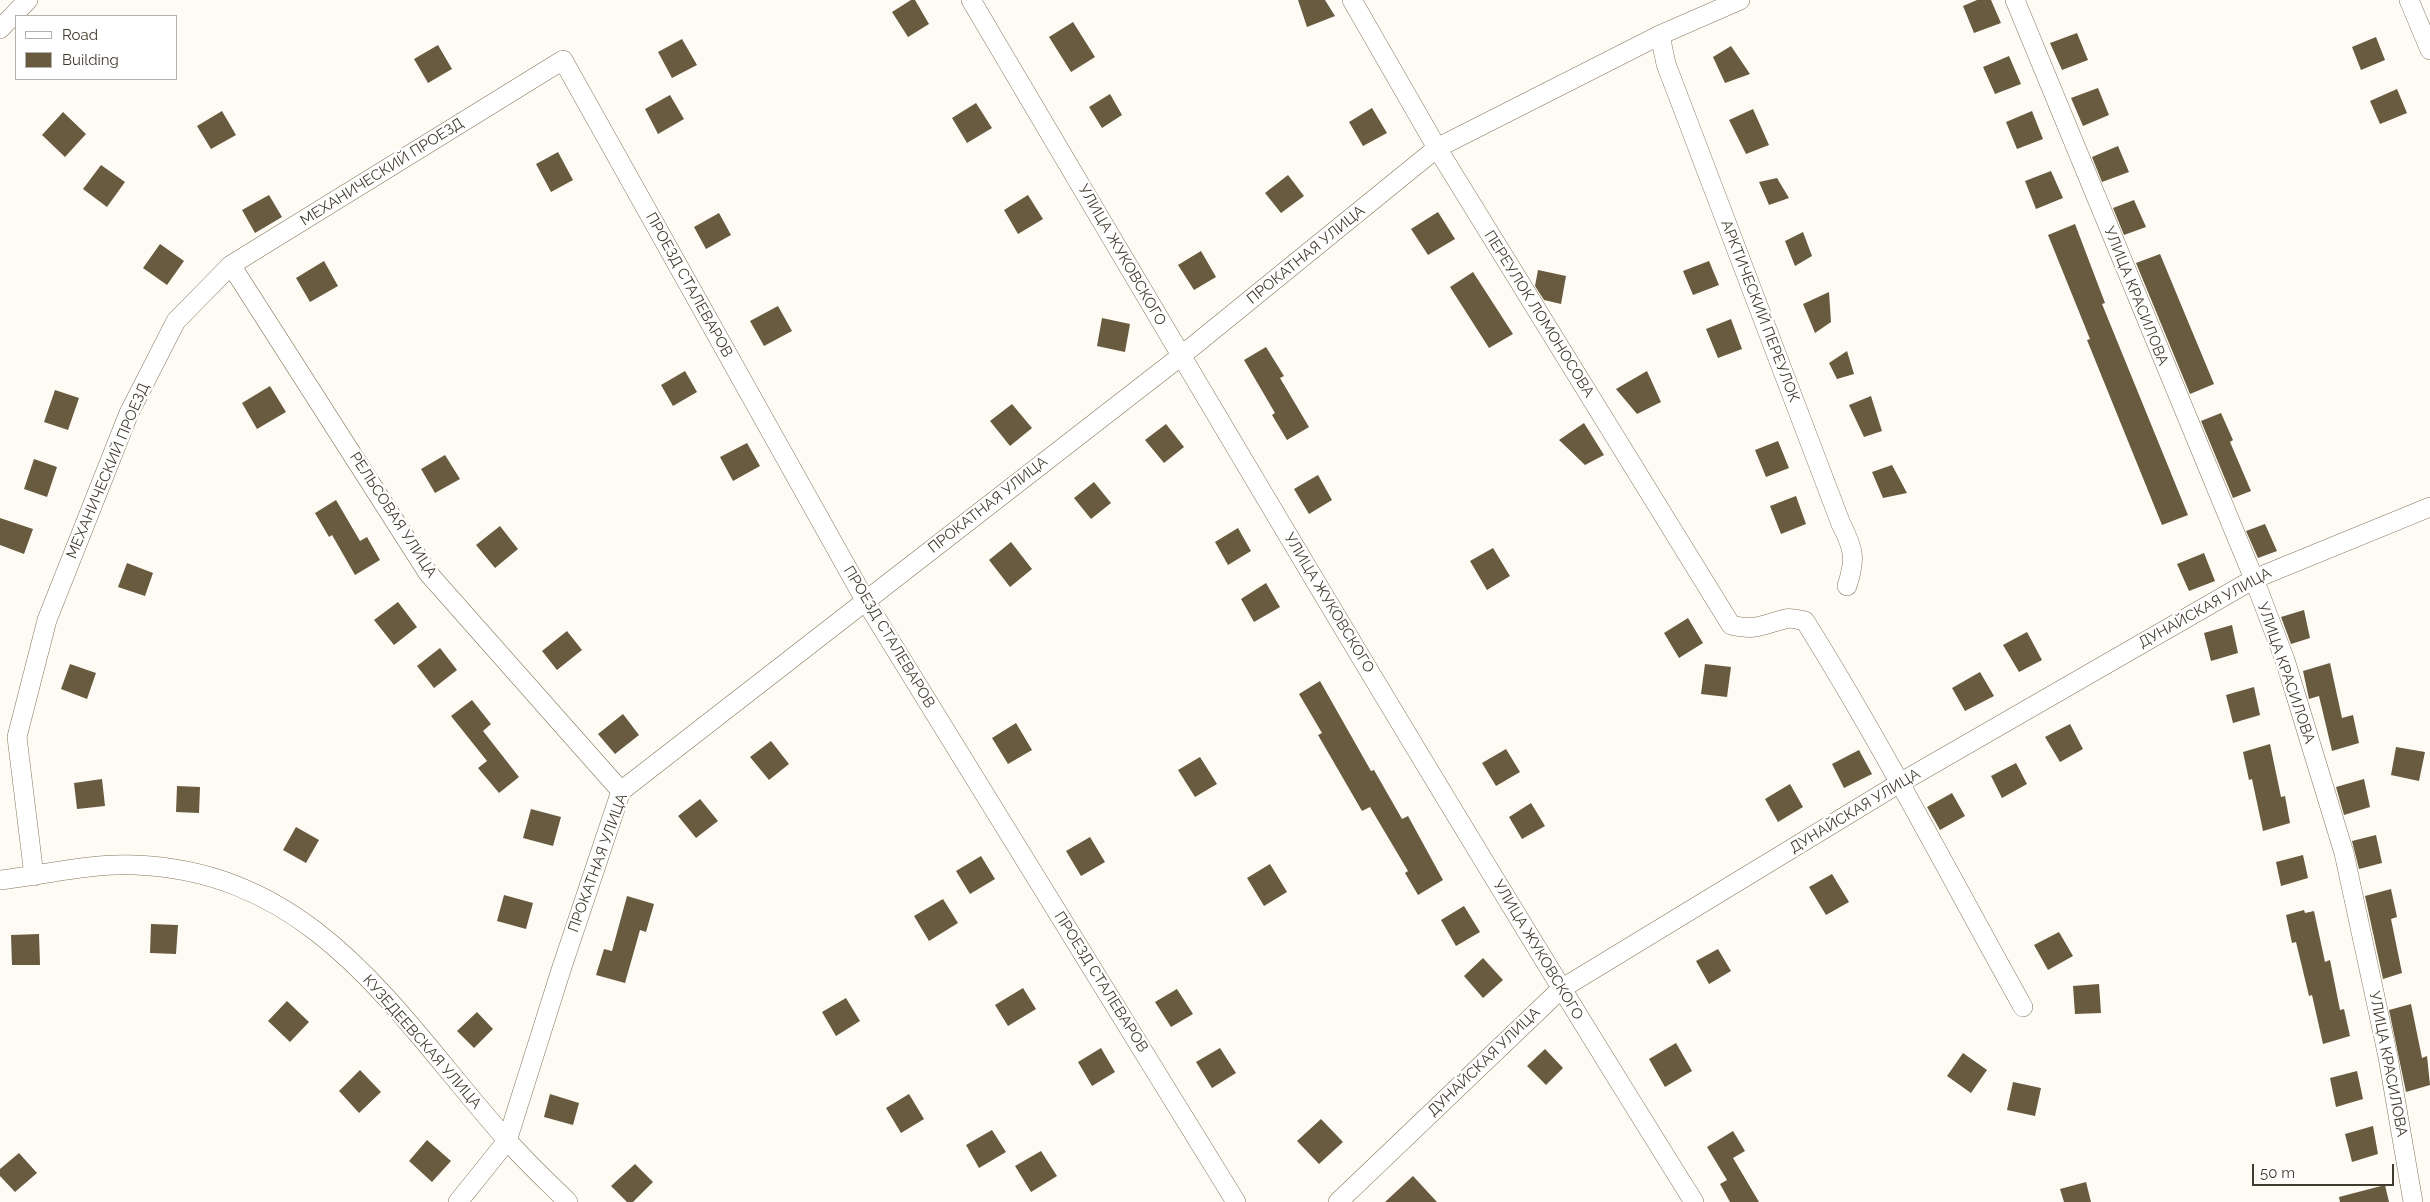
<!DOCTYPE html>
<html>
<head>
<meta charset="utf-8">
<style>
  body { margin:0 }
  #map { position:relative; width:2430px; height:1202px; overflow:hidden; background:#fefbf5; font-family:Raleway,sans-serif }
  canvas { display:block }
  .legend { position:absolute; left:15px; top:15px; width:162px; height:65px; box-sizing:border-box; background:#fff; border:1px solid #b3b1ab; margin:0; padding:6px 9px; list-style:none; font-size:15px; color:#413b2e }
  .legend li { display:flex; align-items:center; gap:10px; height:25px }
  .legend b { width:25px; border:1px solid #b3b1ab }
  .scale { position:absolute; left:2252px; top:1164px; width:142px; height:22px; box-sizing:border-box; border:2px solid #413b2e; border-top:0; padding-left:6px; font-size:15px; line-height:18px; white-space:nowrap; color:#413b2e; -webkit-text-stroke:4px #fff; paint-order:stroke }
</style>
</head>
<body>
<div id="map">
<canvas width="2430" height="1202"></canvas>
<ul class="legend">
<li><b style="height:6px;background:#fff"></b>Road</li>
<li><b style="height:14px;background:#685b3f"></b>Building</li>
</ul>
<div class="scale">50 m</div>
</div>
<script>
const ctx = document.querySelector('canvas').getContext('2d');
ctx.lineJoin = 'round';
function paint(path, color) {
  ctx.fillStyle = color;
  ctx.fill(path, 'evenodd');
}
function trace(path, color, width, dash) {
  ctx.strokeStyle = color;
  ctx.lineWidth = width;
  ctx.lineCap = dash ? 'butt' : 'round';
  ctx.setLineDash(dash || []);
  ctx.stroke(path);
}
function drawText(font, color, halo, rows, align = 'center') {
  ctx.font = font + ' Raleway,sans-serif';
  ctx.lineWidth = 5;
  ctx.setLineDash([]);
  ctx.textBaseline = 'middle';
  ctx.strokeStyle = halo;
  ctx.fillStyle = color;
  for (const [text, x, y, turn = 0] of rows) {
    ctx.save();
    ctx.translate(x, y);
    ctx.rotate((+turn || 0) * Math.PI / 180);
    ctx.textAlign = isNaN(turn) ? turn : align;
    if (halo) ctx.strokeText(text, 0, 0);
    ctx.fillText(text, 0, 0);
    ctx.restore();
  }
}
paint(new Path2D(`
  M911 0H915L929 24 908 37 892 12Z
  M1298 0H1325L1335 16 1307 27Z
  M1977 0H1991L2001 23 1974 33 1963 6Z
  M1073 22 1095 57 1071 72 1049 37Z
  M2077 33 2088 60 2062 70 2050 43Z
  M2376 37 2385 60 2361 70 2352 47Z
  M682 39 697 65 672 78 658 52Z
  M438 45 452 69 428 83 414 59Z
  M1731 46 1750 74 1725 83 1713 57Z
  M2009 56 2021 84 1995 94 1983 67Z
  M2098 88 2109 115 2083 126 2071 98Z
  M2397 89 2407 113 2380 124 2370 101Z
  M1110 94 1122 115 1102 128 1089 107Z
  M670 95 684 119 658 134 645 109Z
  M976 103 992 128 967 143 952 118Z
  M1372 108 1387 133 1363 146 1349 122Z
  M1753 109 1769 145 1746 154 1729 120Z
  M222 111 236 135 211 149 197 126Z
  M2032 111 2043 139 2017 149 2006 122Z
  M63 112 86 134 65 157 42 135Z
  M2118 146 2129 172 2102 182 2092 157Z
  M558 152 573 180 551 192 536 164Z
  M101 165 125 182 107 207 83 189Z
  M2051 171 2063 198 2036 209 2025 181Z
  M1288 175 1304 196 1281 213 1265 193Z
  M1777 178 1789 198 1769 205 1759 182Z
  M269 195 282 217 255 233 242 210Z
  M1028 195 1043 219 1018 234 1004 210Z
  M2134 200 2146 227 2124 235 2113 208Z
  M1438 212 1455 239 1428 255 1411 229Z
  M719 213 731 235 706 249 694 227Z
  M2075 224 2105 303 2102 304 2188 515 2162 525 2087 340 2090 339 2048 235Z
  M1803 232 1812 256 1795 266 1785 241Z
  M160 244 184 261 167 285 143 268Z
  M1201 251 1216 277 1194 290 1178 265Z
  M2160 254 2214 384 2190 394 2136 263Z
  M324 261 338 286 310 302 296 278Z
  M1709 261 1719 285 1693 295 1683 271Z
  M1538 270 1566 276 1561 304 1544 300 1535 286Z
  M1473 272 1513 334 1489 348 1450 287Z
  M1829 292 1831 322 1815 333 1803 304Z
  M778 306 792 331 764 346 750 321Z
  M1102 318 1130 324 1125 352 1097 346Z
  M1731 319 1742 349 1718 358 1706 329Z
  M1266 347 1284 376 1280 378 1309 427 1287 440 1272 415 1275 413 1244 360Z
  M1847 351 1854 374 1837 379 1829 363Z
  M685 371 697 392 673 406 661 385Z
  M1647 371 1661 402 1637 414 1616 389Z
  M270 386 286 412 257 429 242 403Z
  M55 390 79 398 68 430 44 422Z
  M1871 396 1882 431 1864 437 1849 405Z
  M1012 404 1032 428 1010 446 990 421Z
  M2221 413 2233 440 2230 442 2251 491 2233 498 2201 421Z
  M1584 423 1604 455 1585 465 1559 440Z
  M1166 424 1184 447 1164 463 1145 440Z
  M1778 441 1789 468 1766 477 1755 450Z
  M747 443 760 466 733 481 720 457Z
  M445 455 460 479 435 493 421 469Z
  M34 459 57 467 47 497 24 489Z
  M1892 465 1907 493 1883 498 1872 472Z
  M1318 475 1332 500 1309 514 1294 489Z
  M1094 482 1111 503 1091 519 1074 498Z
  M1796 496 1806 524 1781 534 1770 506Z
  M336 500 360 541 367 537 380 560 355 575 332 535 329 537 315 513Z
  M0 518 33 529 24 554 0 545Z
  M2265 524 2277 551 2258 558 2246 531Z
  M500 526 518 549 495 568 476 545Z
  M1238 528 1251 551 1228 565 1215 542Z
  M1011 542 1032 569 1010 587 989 560Z
  M1493 548 1510 576 1487 590 1470 561Z
  M2204 553 2215 581 2189 591 2177 564Z
  M127 563 153 573 145 596 118 587Z
  M1266 583 1280 607 1254 622 1241 599Z
  M398 602 417 627 394 645 374 620Z
  M2304 610 2310 638 2291 644 2281 617Z
  M1688 618 1703 643 1679 658 1664 633Z
  M2232 625 2238 653 2211 661 2204 633Z
  M567 631 582 650 557 670 542 651Z
  M2027 632 2042 660 2019 672 2003 645Z
  M440 648 457 670 434 688 417 666Z
  M2330 663 2342 718 2353 715 2359 743 2332 751 2319 696 2309 699 2303 671Z
  M70 664 96 673 87 699 61 689Z
  M1705 664 1731 667 1727 697 1701 694Z
  M1980 672 1994 696 1965 711 1952 688Z
  M1320 681 1371 771 1374 770 1402 819 1408 816 1443 880 1418 895 1405 873 1408 871 1370 807 1362 811 1318 735 1322 733 1299 694Z
  M2254 687 2260 715 2233 723 2226 695Z
  M472 700 491 724 483 731 519 777 499 793 478 768 487 761 451 716Z
  M623 714 639 735 615 754 598 734Z
  M1016 723 1032 750 1008 764 992 738Z
  M2070 724 2083 749 2060 762 2045 737Z
  M771 741 789 764 769 780 750 757Z
  M2270 744 2281 797 2285 796 2290 823 2263 831 2252 779 2249 780 2243 752Z
  M2396 747 2425 752 2419 781 2391 775Z
  M1506 749 1520 772 1496 786 1482 763Z
  M1859 750 1872 774 1844 788 1832 764Z
  M1200 757 1217 784 1195 797 1178 770Z
  M2016 763 2027 784 2002 798 1991 776Z
  M102 779 105 806 77 809 74 783Z
  M2364 779 2370 807 2344 815 2336 787Z
  M1790 784 1803 807 1778 822 1765 799Z
  M177 786 200 787 199 813 176 812Z
  M1952 793 1965 816 1940 830 1927 807Z
  M700 799 718 821 696 838 678 816Z
  M1531 803 1545 826 1522 839 1509 817Z
  M531 809 561 817 553 846 523 838Z
  M296 827 319 840 306 863 283 850Z
  M2376 835 2382 863 2359 869 2352 841Z
  M1090 837 1105 862 1081 876 1066 851Z
  M2303 855 2308 878 2281 886 2276 862Z
  M981 856 995 879 970 894 956 871Z
  M1270 864 1287 892 1264 906 1247 878Z
  M1832 874 1849 902 1826 915 1809 887Z
  M2391 889 2397 917 2391 919 2402 973 2383 979 2365 896Z
  M504 895 533 903 526 929 497 921Z
  M627 896 654 904 646 932 640 930 625 983 596 975 604 949 612 951Z
  M943 899 958 923 929 941 914 916Z
  M1464 906 1480 932 1456 946 1441 920Z
  M2304 910 2305 913 2314 911 2325 962 2330 960 2340 1010 2344 1009 2350 1036 2323 1044 2312 995 2309 996 2296 942 2292 943 2286 915Z
  M151 924 178 925 176 954 150 953Z
  M2059 932 2073 956 2048 970 2034 945Z
  M39 934 40 965H12L11 935Z
  M1718 949 1731 971 1709 984 1696 961Z
  M1483 958 1503 980 1483 998 1464 976Z
  M2099 984 2101 1013 2075 1014 2073 986Z
  M1023 988 1036 1009 1008 1026 995 1005Z
  M1177 989 1193 1014 1171 1027 1155 1002Z
  M846 998 860 1021 836 1036 822 1012Z
  M287 1001 309 1022 290 1042 268 1021Z
  M2411 1004 2422 1058 2427 1056 2430 1085 2406 1092 2389 1010Z
  M477 1012 493 1029 474 1048 457 1031Z
  M1676 1043 1692 1071 1665 1087 1649 1059Z
  M1101 1048 1115 1072 1092 1086 1078 1062Z
  M1220 1048 1236 1073 1212 1088 1196 1062Z
  M1545 1049 1563 1068 1546 1085 1527 1066Z
  M1963 1053 1987 1070 1971 1093 1947 1076Z
  M360 1070 381 1092 359 1113 339 1091Z
  M2357 1071 2363 1099 2336 1107 2330 1078Z
  M2013 1082 2041 1088 2035 1116 2007 1110Z
  M550 1094 579 1103 573 1125 544 1117Z
  M909 1094 924 1119 901 1133 886 1108Z
  M1321 1119 1343 1142 1319 1164 1297 1141Z
  M2373 1126 2378 1154 2352 1162 2345 1134Z
  M992 1130 1006 1152 979 1168 966 1145Z
  M1733 1131 1745 1151 1733 1158 1759 1202H1730L1720 1184 1727 1180 1707 1147Z
  M427 1140 451 1161 432 1182 409 1161Z
  M1041 1151 1057 1176 1031 1192 1015 1166Z
  M19 1153 37 1173 15 1192 0 1176V1169Z
  M635 1164 653 1182 633 1202H627L611 1186Z
  M1413 1176 1437 1202H1385Z
  M2086 1182 2091 1202H2064L2060 1189Z
  M2385 1185 2389 1202H2340L2339 1197Z`), '#685b3f');
const minor = new Path2D(`
  M971 0C1209 403 1446 806 1694 1202
  M1352 0 1437 148 1731 625C1757 631 1761 625 1785 619 1791 617 1799 620 1805 621 1883 746 1951 878 2023 1007
  M2015 0 2254 579 2285 660 2344 853 2388 1057 2413 1202
  M2409 0 2430 50
  M0 29 28 0
  M1660 35 1666 64 1841 524C1854 549 1856 559 1847 586
  M231 265 428 573 621 791
  M34 876 17 737 47 620 129 413 176 321 231 265 563 60 865 600 1236 1202
  M0 880C44 875 90 863 135 865 318 872 398 1018 507 1140 526 1162 548 1182 568 1202
  M458 1202 507 1141 561 970 621 791 1181 356 1437 148 1660 35 1740 0
  M1338 1202 1561 989 1898 784 2254 579 2430 507`);
trace(minor, '#84765a', 20);
trace(minor, '#fff', 19);
drawText('15px', '#413b2e', '#fff', [
  ["МЕХАНИЧЕСКИЙ ПРОЕЗД",382,172,-32],
  ["УЛИЦА ЖУКОВСКОГО",1122,255,60],
  ["ПРОКАТНАЯ УЛИЦА",1306,255,-39],
  ["ПРОЕЗД СТАЛЕВАРОВ",689,285,61],
  ["УЛИЦА КРАСИЛОВА",2136,296,68],
  ["АРКТИЧЕСКИЙ ПЕРЕУЛОК",1760,311,69],
  ["ПЕРЕУЛОК ЛОМОНОСОВА",1539,314,58],
  ["МЕХАНИЧЕСКИЙ ПРОЕЗД",108,471,-67],
  ["ПРОКАТНАЯ УЛИЦА",988,505,-38],
  ["РЕЛЬСОВАЯ УЛИЦА",393,515,57],
  ["УЛИЦА ЖУКОВСКОГО",1329,603,59],
  ["ДУНАЙСКАЯ УЛИЦА",2205,608,-29],
  ["ПРОЕЗД СТАЛЕВАРОВ",889,637,59],
  ["УЛИЦА КРАСИЛОВА",2286,673,71],
  ["ДУНАЙСКАЯ УЛИЦА",1855,811,-31],
  ["ПРОКАТНАЯ УЛИЦА",598,863,-70],
  ["УЛИЦА ЖУКОВСКОГО",1538,950,59],
  ["ПРОЕЗД СТАЛЕВАРОВ",1101,982,58],
  ["КУЗЕДЕЕВСКАЯ УЛИЦА",422,1042,49],
  ["ДУНАЙСКАЯ УЛИЦА",1484,1062,-44],
  ["УЛИЦА КРАСИЛОВА",2388,1064,79]
]);
</script>
</body>
</html>
